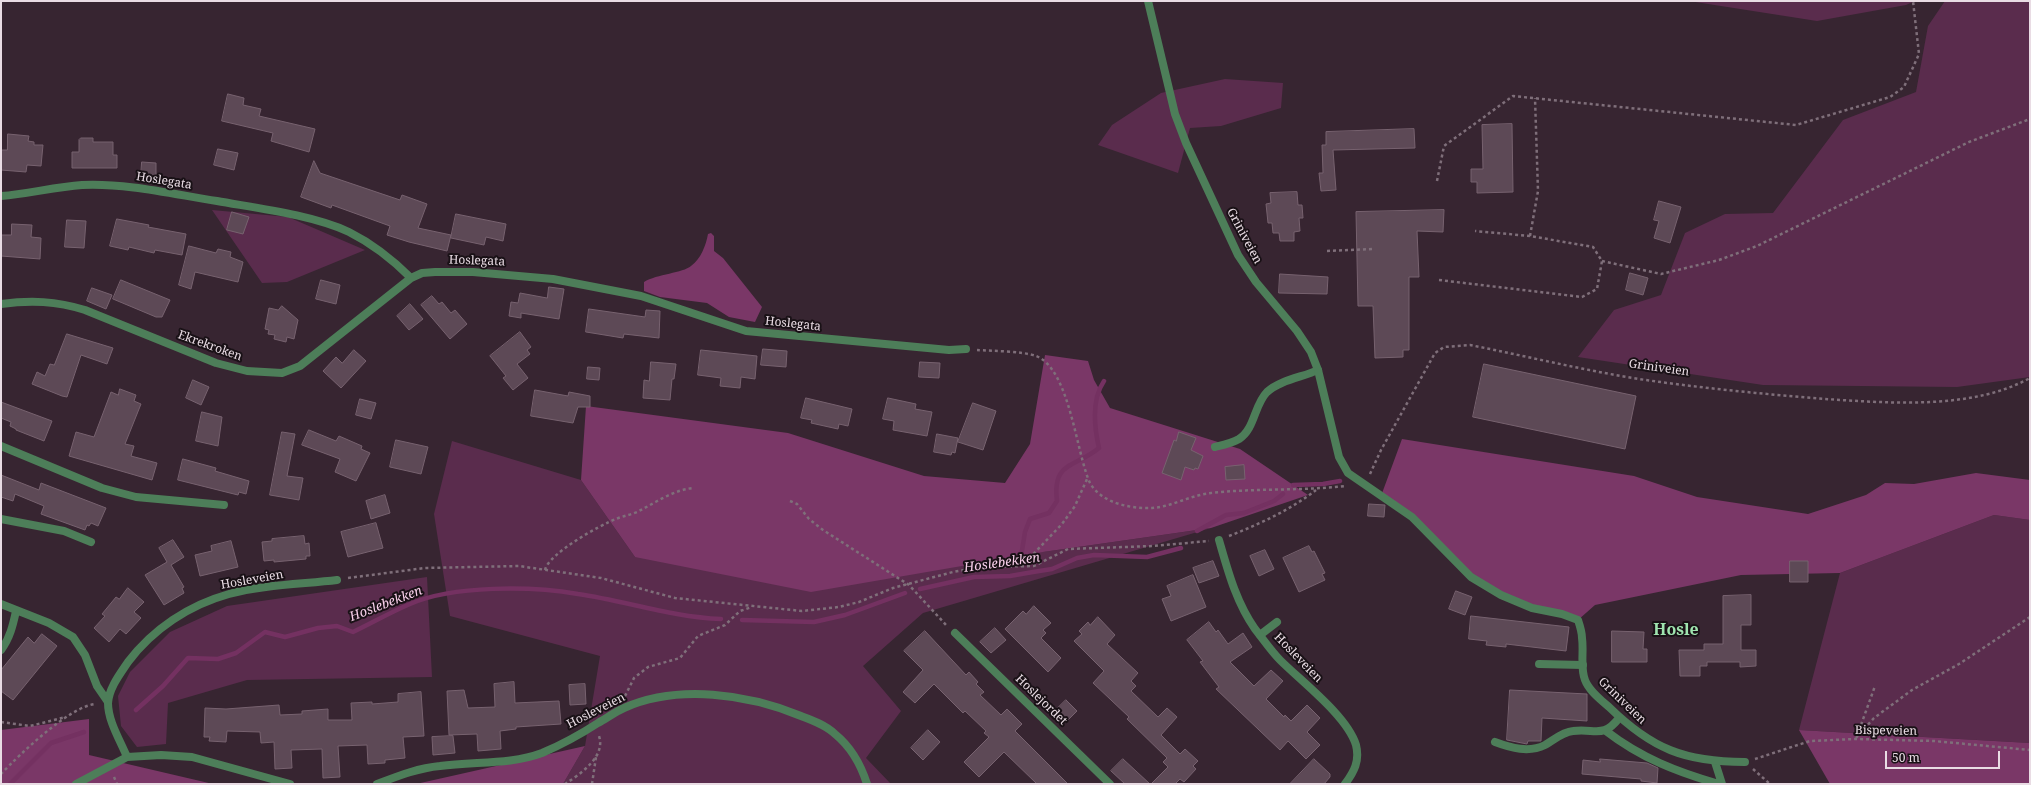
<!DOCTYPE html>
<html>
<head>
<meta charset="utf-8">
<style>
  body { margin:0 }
  #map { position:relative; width:2031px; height:785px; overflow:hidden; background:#372531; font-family:"Noto Serif",serif }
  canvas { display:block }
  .frame { position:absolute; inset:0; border:2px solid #e9dce4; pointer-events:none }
  .scale { position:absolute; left:1885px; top:751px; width:115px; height:18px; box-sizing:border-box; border:2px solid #e9dce4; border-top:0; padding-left:5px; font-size:12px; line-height:14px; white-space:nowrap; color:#e9dce4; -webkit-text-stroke:3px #191116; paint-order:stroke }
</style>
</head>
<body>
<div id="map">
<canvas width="2031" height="785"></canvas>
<div class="frame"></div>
<div class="scale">50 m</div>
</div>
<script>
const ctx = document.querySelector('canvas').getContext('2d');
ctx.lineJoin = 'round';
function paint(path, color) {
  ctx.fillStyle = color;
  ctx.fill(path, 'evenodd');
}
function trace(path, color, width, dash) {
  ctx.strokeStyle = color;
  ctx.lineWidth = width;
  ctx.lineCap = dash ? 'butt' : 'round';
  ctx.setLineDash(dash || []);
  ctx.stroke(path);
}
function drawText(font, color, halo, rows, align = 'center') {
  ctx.font = font + ' "Noto Serif",serif';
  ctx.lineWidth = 4;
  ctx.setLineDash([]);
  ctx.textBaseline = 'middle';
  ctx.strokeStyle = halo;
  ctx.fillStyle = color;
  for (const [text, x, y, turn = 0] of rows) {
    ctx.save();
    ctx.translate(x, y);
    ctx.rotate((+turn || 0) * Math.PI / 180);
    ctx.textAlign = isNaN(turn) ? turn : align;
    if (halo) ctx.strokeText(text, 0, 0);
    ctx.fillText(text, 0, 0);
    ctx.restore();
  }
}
paint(new Path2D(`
  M1689 1H1915L1906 5 1817 21Z
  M1945 1H2030V377L1957 387 1763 385 1578 357 1614 310 1661 295 1685 233 1725 214 1773 213 1843 120 1916 92 1928 26Z
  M1225 79 1283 83 1281 108 1221 126 1190 128 1178 173 1098 145 1112 125 1161 93Z
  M212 210 288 217 365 250 287 282 262 283Z
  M452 441 581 480 635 557 1043 552 1211 528 923 613 863 666 901 711 866 758 891 784H563L585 746 600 656 450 616 434 514Z
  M1994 515 2030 520V743L1799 730 1840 573Z
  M427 577 432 677 247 680 168 703 166 744 137 747 121 726 118 696 130 672 170 632 227 606Z`), '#5a2c4d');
paint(new Path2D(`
  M711 233 714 236V251L723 258 762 307 755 322 729 317 707 303 660 297 644 291V282C657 274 683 273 691 266 701 259 706 245 708 234Z
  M1045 355 1088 361 1094 380 1110 408 1240 449 1308 495 1211 528 1043 552 811 592 635 557 581 480 586 406 788 433 924 476 1005 483 1030 444Z
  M1402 439 1634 476 1697 497 1808 514 1866 495 1885 483 1914 484 1976 473 2030 480V520L1994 515 1840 573 1741 575 1595 605 1578 620 1532 608 1471 577 1412 517 1381 496Z
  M89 719V755L213 784H1V730Z
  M1799 730 2030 743V784H1830Z
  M585 746 563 784H416Z`), '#7a3767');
trace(new Path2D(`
  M1293 485 1323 484 1340 481
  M1197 531 1226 515 1244 513 1274 501 1283 494
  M1020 563 1025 532 1030 519 1049 513 1057 501C1052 461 1075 468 1099 448 1094 426 1091 400 1104 381
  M920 589 974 577 1010 576 1033 572 1052 569 1077 558 1094 555 1147 557 1181 548
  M742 620 814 622 845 615 905 593
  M136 710 163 686 188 658 218 659 236 653 265 632 285 637 318 628 337 626 353 632C372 623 391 612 410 604 454 585 531 586 578 594 626 601 672 617 721 619
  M10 784 51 743 84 732`), '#743161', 4.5);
const building = new Path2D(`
  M228 94 244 98 243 105 261 109 259 116 315 129 309 152 271 141 273 133 222 121Z
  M1512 124 1513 192 1477 193V182H1471V169H1483L1482 125Z
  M1414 129 1415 148 1333 150 1336 190 1321 191 1319 173H1323L1322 145H1326V132Z
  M8 134 29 136 28 141 34 142V145H43L41 166 27 165 26 172 1 170V150H7Z
  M81 138H93V142H113V155H117V168H72V152H79V140Z
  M218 149 238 153 234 170 214 165Z
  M314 161 320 173 400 200 402 195 427 204 418 228 451 235 447 251 409 242 387 235 390 226 332 205 331 208 301 197Z
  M142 162 156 163V178L141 177Z
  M1297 192 1298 205H1302L1303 218H1299L1300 231 1294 232V241H1280L1279 233H1273L1272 223H1268L1266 204 1271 203 1270 193Z
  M1659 201 1681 207 1670 243 1654 238 1659 221 1654 220Z
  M1444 210 1443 232 1417 231 1419 277H1409V350H1403V357L1375 358 1373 306H1358L1356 212Z
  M232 212 249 217 243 234 227 230Z
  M456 214 506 224 503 241 486 237 484 245 451 238Z
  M117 219 149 225 148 227 186 234 182 255 155 250 154 253 129 247 128 250 110 246Z
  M67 220 86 221 84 248 65 247Z
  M12 224 32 225 31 237 41 238 40 259 1 256V235H11Z
  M189 246 216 253 218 249 231 252 230 257 243 262 238 282 195 272 191 289 179 285Z
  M1630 273 1648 278 1643 295 1626 290Z
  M1280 274 1328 277 1327 294 1279 293Z
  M121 280 170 300 162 317H156L113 299Z
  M321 280 340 285 336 304 316 299Z
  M549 287 564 289 559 319 521 313V318L509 316 511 302 518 303 520 293 547 298Z
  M92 288 112 295 106 309 87 301Z
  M432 296 439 304 442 302 451 313 455 310 467 324 450 339 421 305Z
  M410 304 423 319 409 330 397 316Z
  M282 306 298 320 294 339 287 337 286 342 274 339 275 335 268 334 269 330 265 329 269 308 278 310Z
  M589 309 645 317 646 310 660 311 659 338 624 334 623 338 586 332Z
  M520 332 531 347 527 350 530 354 517 364 528 378 513 390 503 378 506 376 490 356Z
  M67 334 113 348 107 364 81 355 67 397 62 396 32 384 37 372 45 376 50 364 54 365Z
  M763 349 787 351 786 367 761 365Z
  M354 350 366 361 341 388 323 371 336 357 342 363Z
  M701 350 757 356 755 379 741 377 740 388 720 386 721 378 698 375Z
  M651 362 676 364 674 379H672L670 400 643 398 644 380 649 381Z
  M920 362 940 363 939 378 919 377Z
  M1484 364 1636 396 1625 449 1473 417Z
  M588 367 600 368 599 380 587 379Z
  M193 380 209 387 201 405 186 398Z
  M120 389 136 395 134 401 141 404 125 444 134 446 131 456 157 463 152 480 69 456 76 432 94 437 111 392 118 395Z
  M535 390 568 396 569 392 590 396V407H578L573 423 531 416Z
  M806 398 852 409 848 426 839 424 838 429 811 423 812 420 801 418Z
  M888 398 916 404 915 409 932 412 927 436 893 430 894 421 883 419Z
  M360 399 376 403 371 419 356 415Z
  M1 402 52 421 44 441 16 430V429L10 426 11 422 1 418Z
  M973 403 996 411 983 450 958 442Z
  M202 412 222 417 218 446 196 441Z
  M309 430 336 441 339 436 362 446 361 449 370 453 356 481 335 472 340 459 302 445Z
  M282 432 295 434 287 476 303 478 299 500 270 495Z
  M1179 432 1196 438 1191 450 1203 456 1198 469 1195 468 1194 470 1185 467 1181 480 1162 473 1174 440 1176 441Z
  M937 434 958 438 955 453 952 452 951 455 934 452Z
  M396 440 428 447 421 474 390 467Z
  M183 459 216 468 215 471 249 481 246 494 239 492 238 495 178 480Z
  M1244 465 1245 479 1226 480 1225 467Z
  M1 475 39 490 41 483 106 508 98 526 91 523 89 526 87 525 85 530 41 514 44 506 15 494 13 501 1 497Z
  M385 495 390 513 371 519 366 501Z
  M1369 504 1385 505 1384 517 1368 516Z
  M376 523 383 548 348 557 341 532Z
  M304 536 305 544 309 543 310 556H306V559L274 562V560L264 561 262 542 272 541V539Z
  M173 540 184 557 171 565 184 587 182 588 184 593 164 605 145 575 167 562 159 548Z
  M231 541 238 567 200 576 195 555 212 551 211 546Z
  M1309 546 1312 552 1314 551 1325 573 1322 574 1325 580 1299 592 1283 558Z
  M1265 550 1274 569 1259 576 1250 556Z
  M1213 561 1219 576 1199 583 1193 568Z
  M1790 561H1808V582H1790Z
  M1193 575 1206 607 1171 621 1162 599 1171 596 1167 586Z
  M128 588 144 602 134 612 141 618 126 634 120 629 109 642 94 628 105 616 102 614 116 597 119 599Z
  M1456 591 1472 597 1465 615 1449 609Z
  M1751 595V625H1741V650H1756V666L1740 667V662H1707V666H1700V676H1680L1679 650H1704V644H1723V596Z
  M1034 606 1051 623 1043 630 1046 633 1041 638 1061 658 1048 672 1005 629 1023 611 1026 614Z
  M1471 616 1569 627 1566 651 1506 644V647L1486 645 1487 641 1469 639Z
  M1098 617 1115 635 1107 644 1138 673 1131 681 1136 686 1131 691 1158 717 1167 708 1177 717 1161 735 1180 754 1185 749 1198 761 1193 766 1196 769 1184 782 1180 779 1175 784H1151L1168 767 1163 762 1167 758 1127 719 1129 717 1093 683 1104 671 1074 641 1082 634 1079 631 1088 622 1090 625Z
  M1209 622 1216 632 1218 630 1228 644 1243 633 1252 647 1230 662 1254 686 1271 670 1283 681 1266 699 1284 717 1285 715 1291 721 1307 705 1320 718 1307 732 1320 745 1306 759 1288 741 1280 750 1216 689 1219 687 1200 662 1203 661 1187 640Z
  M995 628 1006 640 991 653 980 642Z
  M925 631 966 675 969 672 978 682 976 684 984 692 980 695 1001 715 1007 709 1022 724 1015 731 1068 784H1037L1004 752 979 777 964 762 989 737 984 733 986 731 965 711 963 713 934 684 915 703 903 692 923 670 904 651Z
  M1612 631 1644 632 1643 649H1647V662H1612Z
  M42 634 57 646 13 700 1 691V670L28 637 34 643Z
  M514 682 515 703 559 701 561 724 516 727V729L500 731 501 749 478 751 477 734 449 735 447 691 464 690 468 708 495 707 494 684Z
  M585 684 586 704 570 705 569 685Z
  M1510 690 1587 694V721L1542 718 1541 741H1528L1527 744 1507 740Z
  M421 692 424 736 403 737 405 758 385 760V763L368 764 367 745 338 746 340 777 323 778 322 749 291 750 292 768 275 769 274 742 261 743 260 732 227 731 226 742 209 741 210 737H204L205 708 226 709 279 705 280 715 302 714V711L328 709V720H352L351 703 372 702V704L398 702V694Z
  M1066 700 1077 711 1065 723 1054 712Z
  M928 730 940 742 923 760 911 748Z
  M453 736 455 753 433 755 432 737Z
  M1123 759 1150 784H1125L1111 771Z
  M1314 759 1330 774V777L1324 784H1290Z
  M1600 759 1647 763 1658 768 1657 783 1641 781V779L1582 774 1583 760 1600 762Z`);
paint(building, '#5d4956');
trace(building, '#77626f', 1);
trace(new Path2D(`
  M1437 181 1444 146 1513 96 1796 125 1890 97 1904 87 1919 54 1913 1
  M1530 236 1538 191 1535 98
  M1327 251 1373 249
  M1602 261 1661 274 1719 260 1757 246 1969 142 2030 119
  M1439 280 1582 297 1597 289 1602 261 1593 247 1530 236 1475 231
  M977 350C992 351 1022 351 1036 356 1070 369 1076 453 1090 483 1101 503 1131 509 1152 508 1171 507 1191 495 1211 493 1256 488 1301 491 1346 486
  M1370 474 1381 450 1435 353 1444 347 1470 345C1526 356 1582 370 1639 379 1700 388 1763 394 1825 399 1890 403 1972 410 2030 378
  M790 501 797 504 809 519 823 530 909 585 947 626
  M1229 536C1260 524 1290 510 1316 490
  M1021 567 1062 524 1075 506 1087 479
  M545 570C548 554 600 525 616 519 623 516 630 515 637 512 655 503 673 490 693 488
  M348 578 425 568 519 566 601 578 675 598 802 611 839 607 859 602 893 588 953 572 982 567 1034 566 1068 549 1153 546 1209 541
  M625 696 634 678 648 667 680 658 698 636 725 625 740 611 752 607
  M1 722 30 726 66 717
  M1857 736 1875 686
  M1856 738 1874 718 1912 690 1959 664 2030 617
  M1755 759 1810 741 1856 739 1934 741 2030 750
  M1753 769 1770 784
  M1 774C20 754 69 707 95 704
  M114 777 117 784
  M565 784C580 774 606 757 599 736
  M592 784 596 757`), '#7f6f7a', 2.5, [3, 3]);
trace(new Path2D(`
  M1215 447C1223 445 1232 443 1239 439 1255 429 1254 405 1267 392 1280 380 1303 377 1318 370
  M1260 635 1277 622
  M1539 664 1583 665
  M1606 731C1641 758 1677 772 1719 784
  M1495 742C1511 748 1529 753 1545 745 1554 740 1562 732 1573 731 1595 728 1603 739 1619 718
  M1715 762 1722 784`), '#4d7e59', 8);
trace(new Path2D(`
  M1148 1 1175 114 1186 143 1238 255 1256 282 1297 331 1311 352 1318 370 1339 457 1348 473 1412 517 1471 577 1501 595 1532 608 1562 614 1578 620C1580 626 1582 632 1582 638 1584 651 1580 668 1585 680 1589 691 1601 700 1609 707 1652 749 1685 762 1745 762
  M1 196C28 194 54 187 82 185 127 183 172 194 217 201 256 208 313 215 349 232 373 244 392 259 411 278L422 273 435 272H473L553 279 641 296 746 331 949 350 966 349
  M1 304C31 300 56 301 85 310L216 363 247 371 282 373 300 366 411 278
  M1 446 102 488 136 497 224 505
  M1 519 64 531 91 542
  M1219 540C1228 571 1236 602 1255 629 1263 639 1271 651 1280 660 1302 682 1347 716 1356 745 1360 761 1354 772 1345 784
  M1 604 49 623 73 637 85 655 97 686 108 702
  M955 633 1110 784
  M1 650C10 638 13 625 16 611
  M127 757C120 740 108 721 108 703 109 688 120 674 128 662 153 629 189 605 229 594 261 585 303 584 337 580
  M76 784 127 757 161 755 192 757 290 784
  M377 784C398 776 418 768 440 766 474 761 510 765 542 753 561 745 581 734 598 723 607 718 615 712 624 708 678 684 748 694 801 716 812 720 826 725 835 734 851 747 861 765 867 784`), '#4d7e59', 8);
drawText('12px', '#e9dce4', '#191116', [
  ["Hoslegata",164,181,9],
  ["Griniveien",1244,236,62],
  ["Hoslegata",477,261,2],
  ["Hoslegata",793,324,6],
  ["Ekrekroken",210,346,20],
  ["Griniveien",1659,368,8],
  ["Hosleveien",252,580,-10],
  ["Hosleveien",1298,658,46],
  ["Hoslejordet",1041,700,44],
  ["Griniveien",1622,701,44],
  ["Hosleveien",596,711,-27],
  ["Bispeveien",1886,731,1]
]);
drawText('italic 13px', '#f9d0eb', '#191116', [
  ["Hoslebekken",1002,563,-8],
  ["Hoslebekken",386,604,-21]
]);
drawText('bold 16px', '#9fe4af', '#191116', [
  ["Hosle",1676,630]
]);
</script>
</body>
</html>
